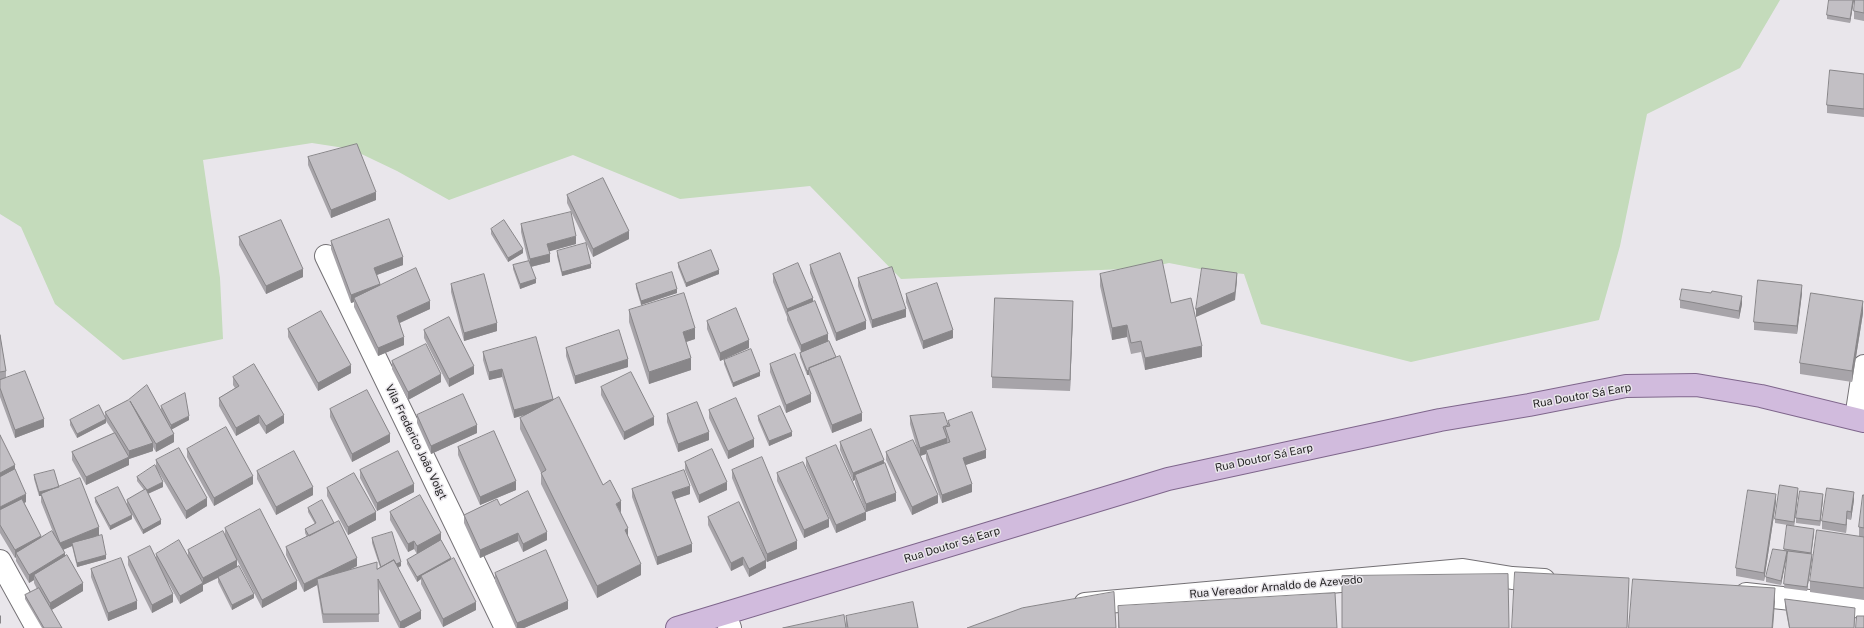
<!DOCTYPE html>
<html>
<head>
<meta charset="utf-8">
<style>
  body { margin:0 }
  canvas { display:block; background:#e9e6eb }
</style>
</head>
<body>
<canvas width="1864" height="628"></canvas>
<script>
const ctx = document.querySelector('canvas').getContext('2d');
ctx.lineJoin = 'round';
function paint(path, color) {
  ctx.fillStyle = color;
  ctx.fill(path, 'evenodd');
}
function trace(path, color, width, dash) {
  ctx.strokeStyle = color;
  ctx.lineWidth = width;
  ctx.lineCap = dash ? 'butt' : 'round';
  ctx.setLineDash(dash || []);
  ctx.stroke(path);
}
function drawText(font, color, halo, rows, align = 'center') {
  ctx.font = font + ' "Public Sans",sans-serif';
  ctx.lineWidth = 3;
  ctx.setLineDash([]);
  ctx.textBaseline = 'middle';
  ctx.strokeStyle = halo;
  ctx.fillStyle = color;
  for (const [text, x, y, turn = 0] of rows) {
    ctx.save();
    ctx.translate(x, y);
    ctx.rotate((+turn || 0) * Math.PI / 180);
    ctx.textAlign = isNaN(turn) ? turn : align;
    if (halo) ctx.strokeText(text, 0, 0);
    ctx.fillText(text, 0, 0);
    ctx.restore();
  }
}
paint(new Path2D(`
  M0 0H1780L1740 68 1647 114 1620 246 1599 320 1411 362 1261 324 1244 274 1205 270 1169 263 1145 268 901 279 810 186 680 199 573 155 449 200 397 171 351 149 312 143 203 160 220 278 223 339 123 360 55 304 21 227 0 214Z`), '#c4dbbb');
const minor = new Path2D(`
  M326 256 506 628
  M1856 418 1864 366
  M0 561 37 628
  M1746 594 1864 607
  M1085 604 1463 570 1512 578 1544 580
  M725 614 730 628`);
const major = new Path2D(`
  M677 628 1168 479 1440 420 1529 405 1626 386 1696 385 1761 396 1864 421`);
trace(minor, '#747175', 24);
trace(major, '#7f668c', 24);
trace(minor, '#fff', 22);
trace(major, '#d1bbdd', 22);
paint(new Path2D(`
  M1854 0 1850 23 1827 19V15Z
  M1864 0V21L1854 19V11Z
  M1864 74V117L1827 113V105Z
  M308 157 376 200 331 218 308 165Z
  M567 195 629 239 593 257 567 203Z
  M521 224 576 244 549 251 550 262 531 267 536 283 520 289 513 269V265L528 261 521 232Z
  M491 229 523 253 508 262 491 234Z
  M239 237 303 277 266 294 239 245Z
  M331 241 403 265 377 275 380 285 430 309 400 323 404 345 378 356 354 307V302L351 303 331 249Z
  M557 251 591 268 562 276 557 256Z
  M678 263 719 274 686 287 678 267Z
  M810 265 866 329 836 341 810 273Z
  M773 274 813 301 828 341 862 421 832 433 809 375H807L800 357V353L801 352 787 320V317L773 282Z
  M1100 274 1171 303 1202 357 1145 370 1141 352 1131 354 1127 337 1112 340 1100 286Z
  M858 278 906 317 872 328 858 286Z
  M451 284 497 331 464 341 451 292Z
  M636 284 677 293 641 305 636 288Z
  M1802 293 1797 334 1754 330V322Z
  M906 294 953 338 923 349 906 302Z
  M1680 300 1742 304 1739 319 1680 308Z
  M629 310 695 339 686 342 691 370 649 384 629 322Z
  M1073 312 1070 391 992 388V377Z
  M1863 313 1852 382 1800 374V363Z
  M707 321 749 348 720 361 707 329Z
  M288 329 351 373 318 391 288 337Z
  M424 330 474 374 449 387 424 338Z
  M0 335 6 371V378L44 427 15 438 0 397V380L2 379 0 380Z
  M566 348 628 367 575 384 566 356Z
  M483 352 553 401 603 485 621 513 628 537 641 575 597 598 541 484V473L520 429V418L526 414 514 418 502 377 489 380 483 360Z
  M724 360 760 376 733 387 724 364Z
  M392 361 441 382 408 400 392 369Z
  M770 364 811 402 786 413 770 372Z
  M233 377 284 423 266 434 259 423 236 436 219 406V398L235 388 233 385Z
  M601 387 654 425 624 440 601 395Z
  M128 400 161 410V406L189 420 171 429 174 442 156 452 153 447V451L129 459V458V465L86 485 72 460V452L114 433 106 421V423L77 438 70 425V420L105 418V412Z
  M330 409 390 442 352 462 330 417Z
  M709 410 754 447 728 459 709 418Z
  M667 414 709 440 678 452 667 422Z
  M417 415 477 433 431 454 417 423Z
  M758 416 792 436 769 446 758 420Z
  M910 416 948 426V421L986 458 965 465 972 492 942 503 926 459V454L920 456 938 503 912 515 886 460V452L919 455 910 424Z
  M0 435 15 470 26 502 24 503 41 537 53 532 41 502V496H39L34 479V475L59 487 99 535 94 537 106 559 77 567 72 546 63 550 65 556 83 591 51 610 62 628H42L25 599V595L37 589 34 583V580L29 583 16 561V557L15 558 0 533Z
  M840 442 884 464 896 501 866 512 855 483V480L853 481 840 450Z
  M458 447 516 490 480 505 458 455Z
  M187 449 253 484 214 506 187 457Z
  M806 458 866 520 836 533 806 466Z
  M156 460 207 506 186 519 158 471 163 487 148 494 161 524 143 534 130 511 132 519 110 530 95 502V498L127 504V500L144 490 137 481V477L156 468Z
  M685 462 727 490 699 503 685 470Z
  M360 470 414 492 377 511 360 478Z
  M732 470 797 549 767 562 766 561V568L749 577 743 565 731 571 708 525V517L763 553 732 478Z
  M257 471 313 495 276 515 257 479Z
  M777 473 829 527 804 538 777 481Z
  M327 488 376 520 348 535 327 496Z
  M632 489 690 494 675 499 692 552 657 565 632 497Z
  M1798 492 1794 526 1775 523V519Z
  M1864 495V600L1810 592V581L1859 536V527Z
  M1823 499 1820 526 1796 523V518Z
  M1854 500 1851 520 1847 519 1846 533 1822 529V521Z
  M1776 502 1764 581 1736 576V568Z
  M500 505 547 540 523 552 518 541 480 558 464 523V515Z
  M308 508 357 566 347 571 377 569 380 567 372 543V538L401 566 398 568 421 619 404 628H399L378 587 379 622 323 623 317 585 304 592 286 555V547L307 537 305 533V529L315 524 308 512Z
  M390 512 441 540 476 610 443 627 421 584V579L417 582 407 564V560L417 554 414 549 408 552 390 520Z
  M225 528 297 589 262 608 237 560V567L254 598 232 610 218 582V578L203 585V591L180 604 168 582 173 602 152 613 128 565V557H156V554L188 557V550L225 535Z
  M1814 533 1811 554 1812 558 1807 591 1784 588 1788 554 1787 553 1781 585 1766 582V577L1784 551V549Z
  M91 569 137 609 108 621 91 577Z
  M495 573 568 609 524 628H516L495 581Z
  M1785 599 1855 616 1854 628H1789L1785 607Z
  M1118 606 1337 628H1118Z
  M846 616 918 628H783L846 624Z`), '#a7a4a9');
paint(new Path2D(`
  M1853 0H1854L1850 23V19Z
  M376 192V200L331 218V210Z
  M629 231V239L593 257V249Z
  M576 236V244L547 252V244Z
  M523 249V253L508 262V258Z
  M550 254V262L530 267V259Z
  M403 257V265L374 276V268Z
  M591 264V268L562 276V272Z
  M303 269V277L266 294V286Z
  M719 270V274L686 287V283Z
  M1237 273V281L1235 300 1196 317V309Z
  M536 279V283L520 289V284Z
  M380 284V292L354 298V302L351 303V295Z
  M1802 285V293L1797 334V326Z
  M677 289V293L641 305V301Z
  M1742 296V304L1739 319V311Z
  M813 298V306L787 312V317V309Z
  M430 301V309L397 324V316Z
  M1073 301V312L1070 391V380Z
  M1863 301V313L1852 382V371Z
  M906 309V317L872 328V320Z
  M866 321V329L836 341V333Z
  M497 323V331L464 341V333Z
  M1127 325V337L1112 340V328Z
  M695 328V339L683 343V332Z
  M953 330V338L923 349V341Z
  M828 334V342L801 353V345Z
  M404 337V345L378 356V348Z
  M749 340V348L720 361V353Z
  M1202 346V357L1145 370V358Z
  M691 358V370L649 384V372Z
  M628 359V367L575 384V376Z
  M351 365V373L318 391V383Z
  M474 366V374L449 387V379Z
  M502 369V377L489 380V372Z
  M809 370V375H807V371Z
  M760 372V376L733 387V383Z
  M441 374V382L408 400V392Z
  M811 394V402L786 413V405Z
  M553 399V407L514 418V410Z
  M862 413V421L832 433V425Z
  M259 415V423L236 436V428Z
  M284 415V423L266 434V426Z
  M189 416V420L171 430V425Z
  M654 417V425L624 440V432Z
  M44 419V427L15 438V430Z
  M106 419V423L77 438V434Z
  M477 425V433L431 454V446Z
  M709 432V440L678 452V444Z
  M792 432V436L769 446V441Z
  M174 434V442L156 452V444Z
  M390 434V442L352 462V454Z
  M947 438V446L926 450V454L920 456V448Z
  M754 439V447L728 459V451Z
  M153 443V451L129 459V451Z
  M986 450V458L963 466V458Z
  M129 457V465L86 485V477Z
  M884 460V468L855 475V480L853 481V473Z
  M15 465V474L0 481V473Z
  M253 476V484L214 506V498Z
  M516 481V490L480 505V497Z
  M163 482V487L147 494V490Z
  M727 482V490L699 503V495Z
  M414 484V492L377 511V503Z
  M972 484V492L942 503V495Z
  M690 486V494L672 500V492Z
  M59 487 41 494V496H39V492Z
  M313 487V495L276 515V507Z
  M1798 488V492L1794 526V522Z
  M1854 492V500L1851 520V512Z
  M896 493V501L866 512V504Z
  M26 494V502L0 515V507Z
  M1776 494V502L1764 581V573Z
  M1823 494V499L1820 526V521Z
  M938 495V503L912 515V507Z
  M207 498V506L186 519V511Z
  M621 501V513L616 504Z
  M1847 511V519L1846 533V525Z
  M376 512V520L348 535V527Z
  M866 512V520L836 533V525Z
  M132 515V519L110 530V526Z
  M829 519V527L804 538V530Z
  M161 520V524L143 534V530Z
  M99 527V535L72 546V543V546L60 551V543Z
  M628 528V539L625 530Z
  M1814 529V533L1811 557V553Z
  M547 532V540L523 552V544Z
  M441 533V541L417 554V546Z
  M518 533V541L480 558V550Z
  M41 536V544L16 553V557L15 558V550Z
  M414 541V549L408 552V544Z
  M797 541V549L767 562V554Z
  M692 544V552L657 565V557Z
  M1787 551V556L1781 585V581Z
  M65 553V561L34 575V580L29 583V575Z
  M1812 554V558L1807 591V587Z
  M106 555V559L77 567V563Z
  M743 557V565L731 571V563Z
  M357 558V566L318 585 317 579V585L304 592V584Z
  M451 558V562L421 576V579L417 582V577Z
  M237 560V568L203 585V591L180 604V596L203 583V578Z
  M766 560V568L749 577V569Z
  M401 562V566L382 573V569Z
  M641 564V575L597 598V586Z
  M297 581V589L262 608V600Z
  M83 583V591L50 611V603Z
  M1775 588V602L1773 628H1772Z
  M173 594V602L152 613V605Z
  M254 594V598L232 610V605Z
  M137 601V609L108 621V613Z
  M568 601V609L524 628H517V623Z
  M476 602V610L443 627V619Z
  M421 611V619L404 628H400V622Z
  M1 615V623L0 624V616Z`), '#888689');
const building = new Path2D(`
  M1829 0H1853L1850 19 1827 15Z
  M1855 0H1864V13L1854 11Z
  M1830 70 1864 74V109L1827 105Z
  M357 144 376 192 331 210 308 157Z
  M603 178 629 231 593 249 567 195Z
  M571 212 576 236 547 244 550 254 530 259 521 224Z
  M389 219 403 257 374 268 380 284 351 295 331 241Z
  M281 220 303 269 266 286 239 237Z
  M504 220 523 249 508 258 491 229Z
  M586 243 591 264 562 272 557 251Z
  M711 250 719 270 686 283 678 263Z
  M840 253 866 321 836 333 810 265Z
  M1162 260 1171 303 1191 298 1202 346 1145 358 1141 341 1131 343 1127 325 1112 328 1100 274Z
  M529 261 536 279 520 284 513 265Z
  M798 263 813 298 787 309 773 274Z
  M892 267 906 309 872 320 858 278Z
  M416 268 430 301 397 316 404 337 378 348 354 298Z
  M1202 268 1237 273 1235 292 1196 309Z
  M672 272 677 289 641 301 636 284Z
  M484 274 497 323 464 333 451 284Z
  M1758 280 1802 285 1797 326 1754 322Z
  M937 283 953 330 923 341 906 294Z
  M1682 289 1711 293 1712 291 1742 296 1739 311 1680 300Z
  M684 293 695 328 683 332 691 358 649 372 629 310Z
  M1811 293 1863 301 1852 371 1800 363Z
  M995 298 1073 301 1070 380 992 377Z
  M815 301 828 334 801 345 787 312Z
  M736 308 749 340 720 353 707 321Z
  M321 311 351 365 318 383 288 329Z
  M449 317 474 366 449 379 424 330Z
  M619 330 628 359 575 376 566 348Z
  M0 335 6 371 0 372Z
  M536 337 553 399 514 410 502 369 489 372 483 352Z
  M829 341 836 357 809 368V370L807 371 800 353Z
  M426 344 441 374 408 392 392 361Z
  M751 349 760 372 733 383 724 360Z
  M795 354 811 394 786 405 770 364Z
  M840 356 862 413 832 425 809 368Z
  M254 364 284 415 266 426 259 415 236 428 219 398 239 386 233 377Z
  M25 371 44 419 15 430 0 388V380Z
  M631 372 654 417 624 432 601 387Z
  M147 385 174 434 156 444 130 401 153 443 129 451 105 412 128 400Z
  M367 390 390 434 352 454 330 409Z
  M185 393 189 416 171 425 161 406Z
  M463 394 477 425 431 446 417 415Z
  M559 397 603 485 610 480 621 501 616 504 628 528 625 530 641 564 597 586 541 473 546 470 520 418Z
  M736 398 754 439 728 451 709 410Z
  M697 402 709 432 678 444 667 414Z
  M99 405 106 419 77 434 70 420Z
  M780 406 792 432 769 441 758 416Z
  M972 412 986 450 963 458 972 484 942 495 926 450 950 442 945 427 950 426 948 421Z
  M944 413 948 425 943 427 947 438 920 448 910 416Z
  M226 427 253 476 214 498 187 449Z
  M871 429 884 460 853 473 840 442Z
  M494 431 516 481 480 497 458 447Z
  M115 433 129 457 86 477 72 452Z
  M0 435 15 465 0 473Z
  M913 440 938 495 912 507 886 452Z
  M836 445 866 512 836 525 806 458Z
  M179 448 207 498 186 511 156 460Z
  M712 449 727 482 699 495 685 462Z
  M294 451 313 487 276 507 257 471Z
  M398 451 414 484 377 503 360 470Z
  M762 457 797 541 767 554 732 470Z
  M803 462 829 519 804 530 777 473Z
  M885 463 896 493 866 504 855 475Z
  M155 465 163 482 147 490 137 477Z
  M15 469 26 494 0 507V477Z
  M54 470 59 487 39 492 34 475Z
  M684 470 690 486 672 492 692 544 657 557 632 489Z
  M354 473 376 512 348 527 327 488Z
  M80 478 99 527 60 543 41 494Z
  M1780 485 1798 488 1794 522 1775 519Z
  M118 487 132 515 110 526 95 498Z
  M1827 488 1854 492 1851 512 1847 511 1846 525 1822 521Z
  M146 489 161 520 143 530 127 500Z
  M1748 490 1776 494 1764 573 1736 568Z
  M528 491 547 532 523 544 518 533 480 550 464 515 497 499 500 505Z
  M1800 491 1823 494 1820 521 1796 518Z
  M420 495 441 533 417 546 414 541 408 544 390 512Z
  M1863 495H1864V528L1859 527Z
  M22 499 41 536 15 550 0 525V510Z
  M322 500 334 523 309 536 305 529 316 523 308 508Z
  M739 502 766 560 749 569 743 557 731 563 708 517Z
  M260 509 297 581 262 600 225 528Z
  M339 521 357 558 304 584 286 547Z
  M1787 525 1814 529 1811 553 1784 549Z
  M1817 530 1864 537V588L1810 581Z
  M52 531 65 553 29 575 16 553Z
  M223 531 237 560 203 578 188 550Z
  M392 532 401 562 396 564 394 560 381 567 372 538Z
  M102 535 106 555 77 563 72 543Z
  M179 540 203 583 180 596 156 554Z
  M441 540 451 558 417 577 407 560Z
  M150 546 173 594 152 605 128 557Z
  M1773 549 1787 551 1781 581 1766 577Z
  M546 550 568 601 517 623 495 573Z
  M1788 551 1812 554 1807 587 1784 584Z
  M67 555 83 583 50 603 34 575Z
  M121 558 137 601 108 613 91 569Z
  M454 558 476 602 443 619 421 576Z
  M394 560 421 611 400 622 378 579 379 614H323L317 579 377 562V569Z
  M239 566 254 594 232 605 218 577Z
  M1515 572 1629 578 1627 628H1512Z
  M1508 574 1509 628H1342V576Z
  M1633 579 1775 588 1772 628H1629Z
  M39 588 62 628H44L25 595Z
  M1114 592 1116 628H967L1022 608Z
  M1335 593 1337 628H1119L1118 606Z
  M1785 599 1855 608 1854 628H1790Z
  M913 602 918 628H848L846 616Z
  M844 615 846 628H783Z
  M1857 616H1864V628H1856Z`);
paint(building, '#c2bfc4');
trace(building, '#888689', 1);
drawText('11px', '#1f1e1f', '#e9e6eb', [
  ["Rua Doutor Sá Earp",1582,396,-10],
  ["Vila Frederico João Voigt",416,442,64],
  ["Rua Doutor Sá Earp",1264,458,-12],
  ["Rua Doutor Sá Earp",952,545,-17],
  ["Rua Vereador Arnaldo de Azevedo",1276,587,-5]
]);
</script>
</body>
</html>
